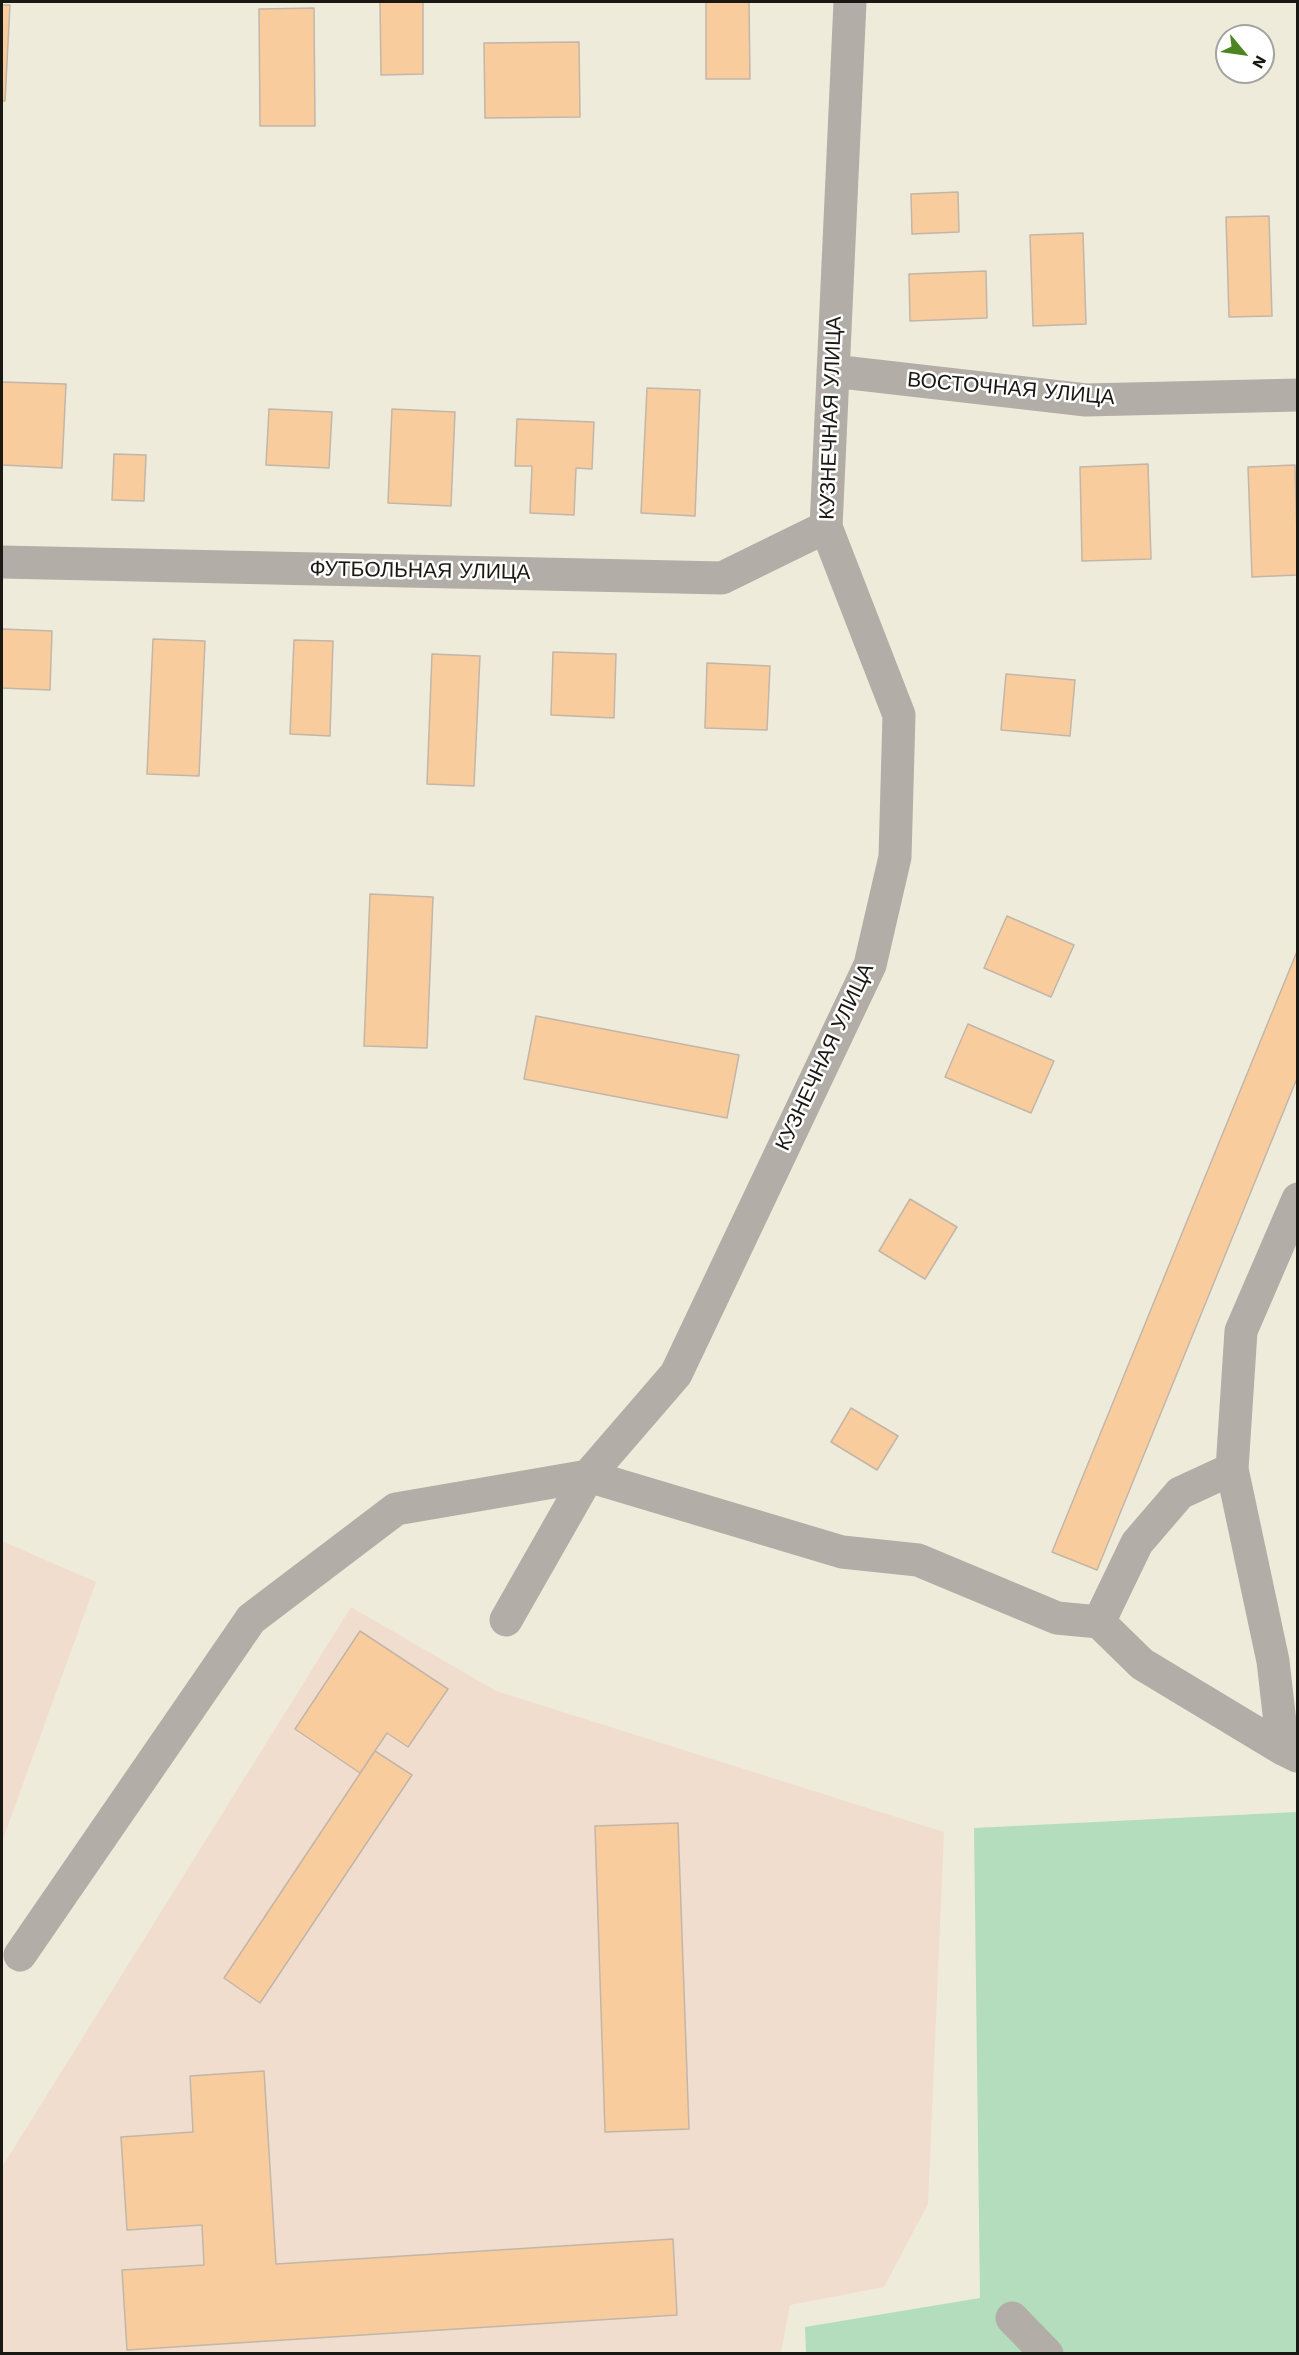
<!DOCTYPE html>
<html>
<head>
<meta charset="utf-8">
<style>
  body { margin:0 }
  #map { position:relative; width:1299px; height:2355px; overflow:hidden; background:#efebda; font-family:"Work Sans",sans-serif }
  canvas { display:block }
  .frame { position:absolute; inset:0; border:3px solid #1a1812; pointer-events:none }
  .north { position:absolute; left:1215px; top:24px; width:60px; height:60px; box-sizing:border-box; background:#fff; border:2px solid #a3a3a0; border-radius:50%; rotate:119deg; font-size:16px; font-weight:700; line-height:24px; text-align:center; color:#1a1812 }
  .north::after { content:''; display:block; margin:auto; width:21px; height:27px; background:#4c851f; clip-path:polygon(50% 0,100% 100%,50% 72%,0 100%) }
</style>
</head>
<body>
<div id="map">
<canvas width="1299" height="2355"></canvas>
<div class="frame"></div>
<div class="north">N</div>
</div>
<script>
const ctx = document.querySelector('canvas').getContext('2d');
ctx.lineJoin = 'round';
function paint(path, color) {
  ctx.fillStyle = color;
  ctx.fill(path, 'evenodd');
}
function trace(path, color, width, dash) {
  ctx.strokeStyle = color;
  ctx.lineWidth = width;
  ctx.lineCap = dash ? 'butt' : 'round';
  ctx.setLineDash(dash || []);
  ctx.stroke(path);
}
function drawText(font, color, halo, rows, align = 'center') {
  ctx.font = font + ' "Work Sans",sans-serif';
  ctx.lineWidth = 5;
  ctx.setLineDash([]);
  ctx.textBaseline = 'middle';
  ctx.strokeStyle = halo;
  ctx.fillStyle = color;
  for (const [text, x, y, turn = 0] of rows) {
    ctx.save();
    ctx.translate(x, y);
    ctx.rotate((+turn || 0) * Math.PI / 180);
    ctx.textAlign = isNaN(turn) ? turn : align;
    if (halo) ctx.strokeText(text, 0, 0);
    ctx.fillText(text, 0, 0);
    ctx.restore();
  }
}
paint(new Path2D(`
  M2 1541 96 1582 2 1842Z
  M351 1607 496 1691 944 1832 928 2204 884 2287 790 2305 781 2353H2V2167Z`), '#f1ddce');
paint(new Path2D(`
  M1297 1812V2353H806L805 2327 980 2298 974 1828Z`), '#b3ddbd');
const building = new Path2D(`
  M380 2H423V74L381 75Z
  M706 2H749L750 79H706Z
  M2 5H10L5 101H2Z
  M314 8 315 126H260L259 9Z
  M579 42 580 117 485 118 484 43Z
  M958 192 959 232 912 234 911 194Z
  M1269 216 1272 316 1229 317 1226 217Z
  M1083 233 1086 324 1033 326 1030 235Z
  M986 271 987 318 910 321 909 274Z
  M2 382 66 384 62 468 2 465Z
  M647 388 700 390 695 516 641 513Z
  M269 409 332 412 329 468 266 465Z
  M392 409 455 412 451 506 388 503Z
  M517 419 594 422 592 469 576 468 574 515 530 513 532 466H515Z
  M114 454 146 455 144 501 112 500Z
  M1148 464 1151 559 1082 561 1080 467Z
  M1295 465 1298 575 1252 577 1248 467Z
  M2 629 52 631 50 690 2 688Z
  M153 639 205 641 199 776 147 774Z
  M294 640 333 641 330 736 290 734Z
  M553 652 616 654 614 718 551 715Z
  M432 654 480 656 474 786 427 784Z
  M707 663 770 666 767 730 705 728Z
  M1006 674 1075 680 1070 736 1001 730Z
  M370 894 433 897 427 1048 364 1046Z
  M1007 916 1074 945 1051 997 984 968Z
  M1298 949V1076L1097 1570 1052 1552Z
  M536 1016 739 1055 727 1118 524 1079Z
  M968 1024 1054 1061 1031 1113 945 1077Z
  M910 1199 957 1227 925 1279 879 1251Z
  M851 1408 898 1436 877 1470 831 1442Z
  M360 1631 448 1689 408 1747 387 1733 360 1773 295 1729Z
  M375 1751 412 1775 260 2003 224 1978Z
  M678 1823 689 2129 605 2132 595 1826Z
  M264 2071 276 2264 673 2239 677 2315 127 2350 122 2270 204 2265 202 2225 127 2230 121 2137 193 2132 190 2076Z`);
paint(building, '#f9cc9e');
trace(building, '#c2b6a9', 1.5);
trace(new Path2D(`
  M833 371 1086 400 1298 395
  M2 562 722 578 826 527
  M506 1620 588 1476 676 1374 870 965 895 857 899 715 826 527 850 2
  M1099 1622 1137 1543 1180 1493 1232 1469
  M1297 1756 1283 1749 1273 1661 1232 1469 1241 1331 1298 1199
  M20 1955 251 1619 396 1509 588 1476 842 1552 918 1560 1057 1618 1099 1622 1142 1664 1283 1749
  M1012 2318 1047 2354`), '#b2ada7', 33);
drawText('21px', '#1a1812', '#fff', [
  ["ВОСТОЧНАЯ УЛИЦА",1011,389,5],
  ["КУЗНЕЧНАЯ УЛИЦА",831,418,-88],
  ["ФУТБОЛЬНАЯ УЛИЦА",420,571,1],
  ["КУЗНЕЧНАЯ УЛИЦА",825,1057,-65]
]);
</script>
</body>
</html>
